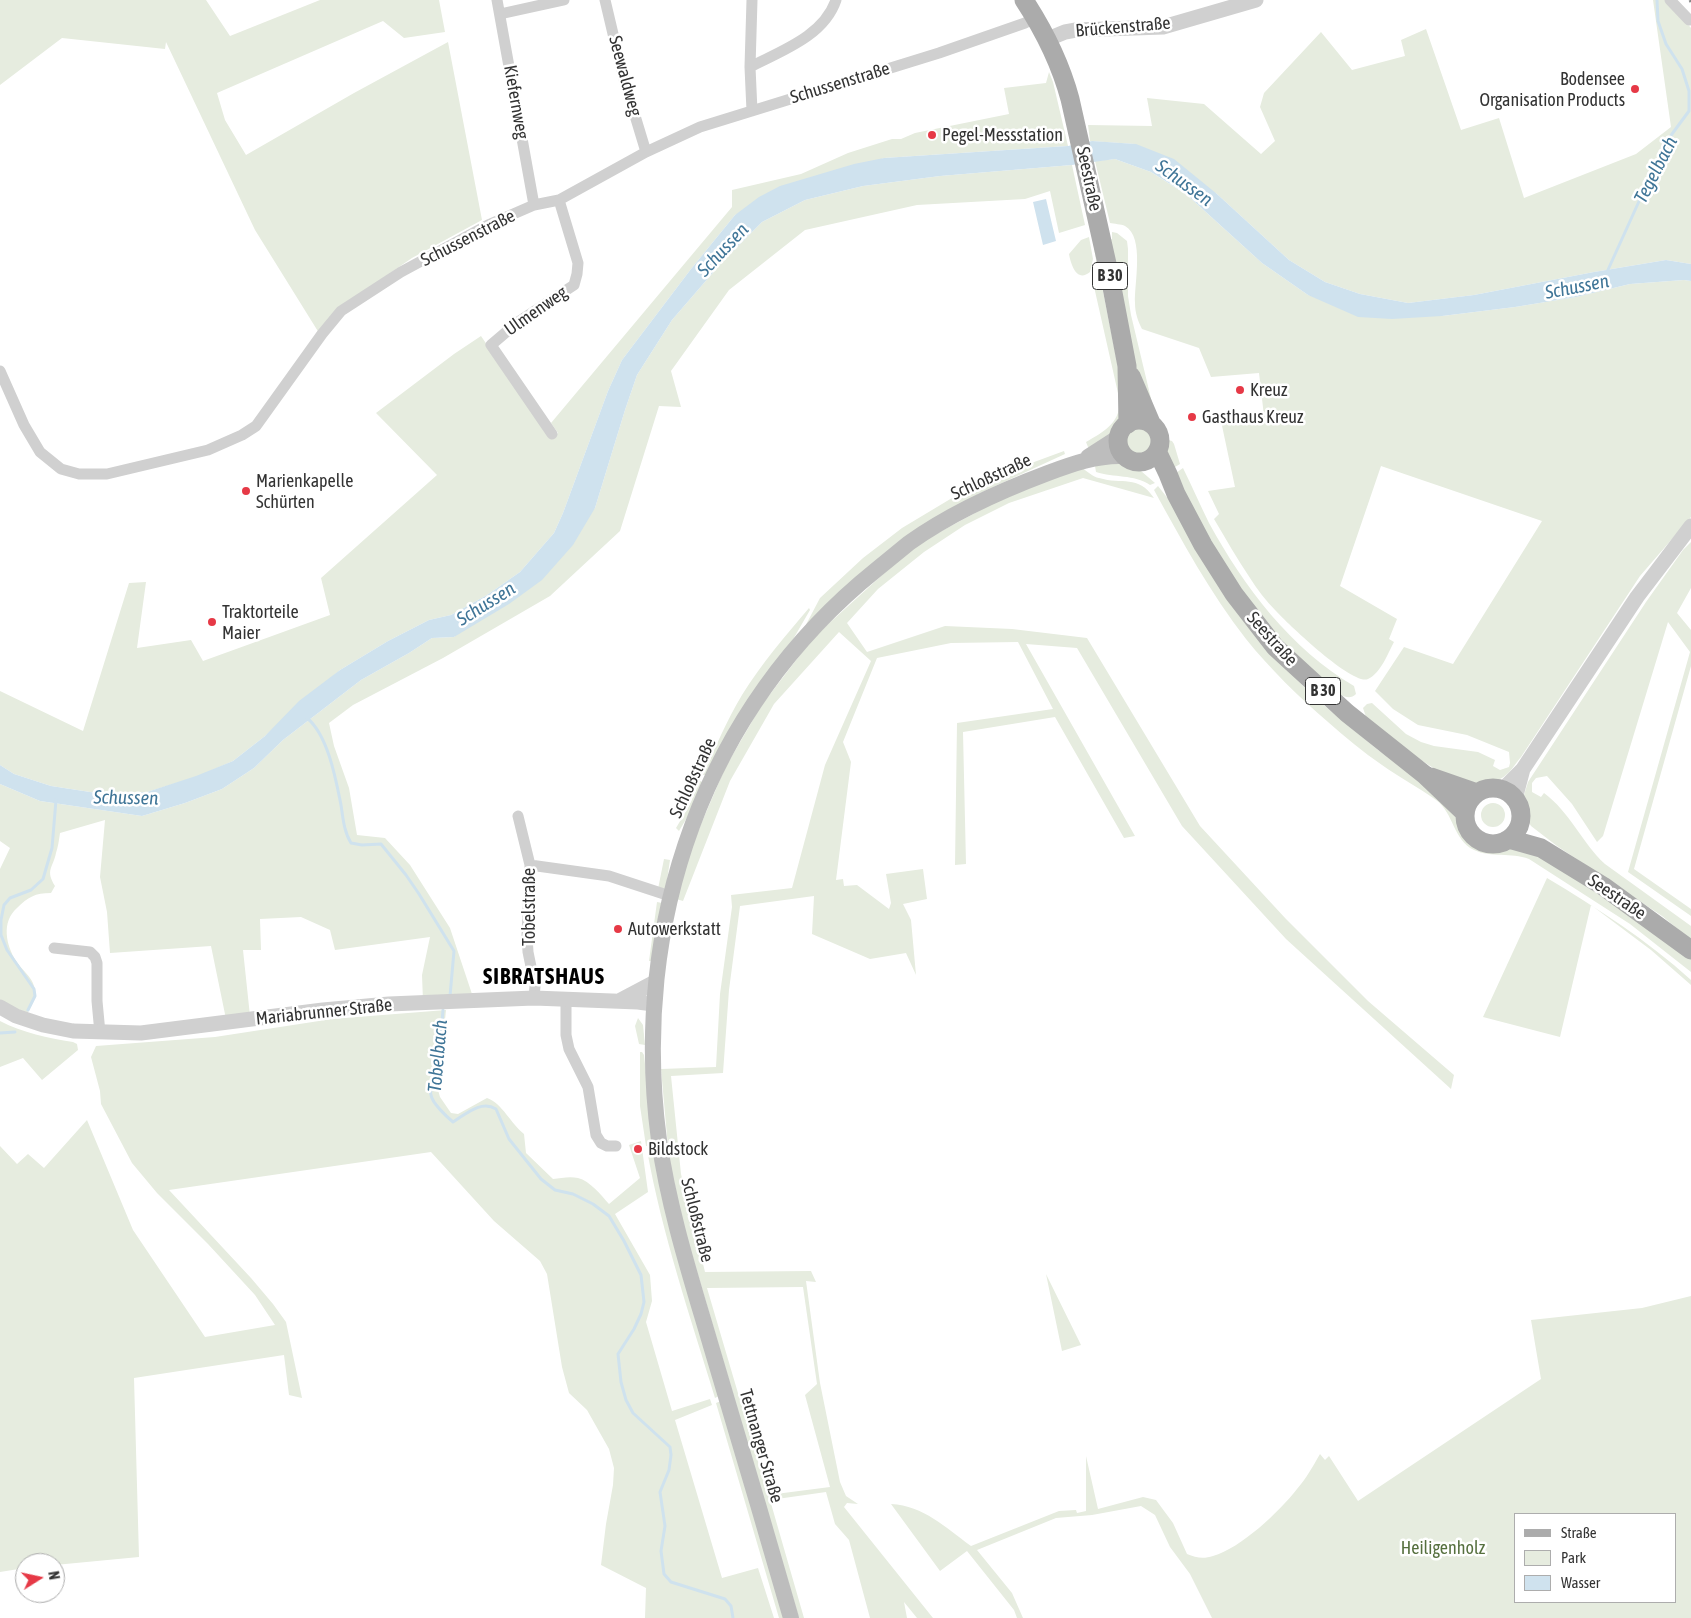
<!DOCTYPE html>
<html>
<head>
<meta charset="utf-8">
<style>
  body { margin:0 }
  #map { position:relative; width:1691px; height:1618px; overflow:hidden; background:#fff; font-family:"Asap Condensed",sans-serif }
  canvas { display:block }
  .legend { position:absolute; left:1514px; top:1513px; width:162px; height:90px; box-sizing:border-box; background:#fff; border:1px solid #adadad; margin:0; padding:6px 9px; list-style:none; font-size:15px; color:#333 }
  .legend li { display:flex; align-items:center; gap:10px; height:25px }
  .legend b { width:25px; border:1px solid #adadad }
  .north { position:absolute; left:15px; top:1553px; width:50px; height:50px; box-sizing:border-box; background:#fff; border:1px solid #adadad; border-radius:50%; rotate:80deg; font-size:14px; font-weight:700; line-height:20px; text-align:center; color:#333 }
  .north::after { content:''; display:block; margin:auto; width:18px; height:22px; background:#e63946; clip-path:polygon(50% 0,100% 100%,50% 72%,0 100%) }
</style>
</head>
<body>
<div id="map">
<canvas width="1691" height="1618"></canvas>
<ul class="legend">
<li><b style="height:6px;background:#ababab"></b>Straße</li>
<li><b style="height:14px;background:#e6ecdf"></b>Park</li>
<li><b style="height:14px;background:#cfe2ee"></b>Wasser</li>
</ul>
<div class="north">N</div>
</div>
<script>
const ctx = document.querySelector('canvas').getContext('2d');
ctx.lineJoin = 'round';
function paint(path, color) {
  ctx.fillStyle = color;
  ctx.fill(path, 'evenodd');
}
function trace(path, color, width, dash) {
  ctx.strokeStyle = color;
  ctx.lineWidth = width;
  ctx.lineCap = dash ? 'butt' : 'round';
  ctx.setLineDash(dash || []);
  ctx.stroke(path);
}
function drawText(font, color, halo, rows, align = 'center') {
  ctx.font = font + ' "Asap Condensed",sans-serif';
  ctx.lineWidth = 5;
  ctx.setLineDash([]);
  ctx.textBaseline = 'middle';
  ctx.strokeStyle = halo;
  ctx.fillStyle = color;
  for (const [text, x, y, turn = 0] of rows) {
    ctx.save();
    ctx.translate(x, y);
    ctx.rotate((+turn || 0) * Math.PI / 180);
    ctx.textAlign = isNaN(turn) ? turn : align;
    if (halo) ctx.strokeText(text, 0, 0);
    ctx.fillText(text, 0, 0);
    ctx.restore();
  }
}
paint(new Path2D(`
  M0 0H206L230 36 320 0H439L445 32 404 38 383 21 217 93 225 120 246 155 354 93 448 42 482 220 412 258 338 309 319 333 255 230 166 42 165 49 62 38 0 85Z
  M1653 0H1666L1691 28V264L1666 260 1594 272 1474 295 1408 303 1360 294 1325 282 1289 260 1217 194 1135 144 1090 141 1088 125 1152 126 1147 98 1204 104 1261 154 1275 141 1260 107 1264 93 1321 32 1352 70 1405 56 1401 40 1426 29 1461 130 1499 118 1524 198 1636 154 1671 127Z
  M1049 72 1053 82 1068 146 884 158 735 215 691 269 622 360 608 391 563 513 554 533 520 572 487 595 451 615 429 620 388 641 340 670 265 736 233 761 196 777 147 792 103 794 51 786 14 774 0 765V691L83 731 129 583 146 582 137 648 191 640 203 661 330 615 321 578 437 475 376 413 454 354 481 336 551 439 558 433 551 423 732 207V190L801 174 848 153 892 139H901L915 133 1009 114 1004 88 1046 83Z
  M1115 159 1151 172 1187 195 1262 263 1308 295 1442 316 1515 307 1576 297 1630 284 1684 280 1691 281V517L1640 576 1521 757C1515 764 1509 775 1500 779 1494 782 1484 785 1477 785 1441 782 1394 739 1366 717L1363 708 1367 704 1372 703 1406 734 1421 742 1434 746 1478 752 1495 760 1493 766 1500 770 1509 767 1510 763 1509 752 1467 735 1418 725 1393 709 1375 691 1404 647 1453 664 1542 521 1381 466 1340 586 1397 619 1389 639 1394 642C1388 653 1381 673 1368 679 1353 686 1288 624 1276 611 1266 601 1257 589 1250 578 1237 559 1226 539 1214 519L1219 514 1208 491 1235 487 1221 421 1264 416 1259 373 1211 377 1199 348 1142 329C1138 321 1135 313 1135 303 1134 284 1145 237 1125 226 1121 224 1114 224 1110 223L1095 161Z
  M1072 165 1085 225 1059 233 1050 191 1025 199 917 205 805 230 729 290 671 371 681 407 659 406 620 531 550 596 443 658 353 705 329 723 334 746 349 788 357 835 385 838 410 865 450 928 473 997 423 1001 422 975 430 937 335 950 330 930 301 917 260 919 261 950H243L250 1016 226 1019 211 946 110 953 107 912 100 877 105 820 60 833C59 840 58 847 56 853 53 868 45 870 55 886L51 893C35 893 28 897 17 908 1 922 6 945 16 961 21 969 32 977 34 986 38 997 31 1005 27 1014L0 1002V869L10 848 0 841V784L40 801 142 816 185 803 222 789 254 768 283 740 361 680 409 653 432 638 454 637 595 508 625 410 637 375 672 320 723 261 762 222 805 200 863 186 940 176Z
  M1112 232 1117 233 1127 241 1128 249V296L1131 315 1153 407 1139 381 1131 350 1110 240 1112 239Z
  M1089 237 1093 259 1090 272C1077 283 1071 265 1069 254L1081 240Z
  M1093 241 1123 392C1122 427 1120 430 1090 448L1088 447 1086 442C1103 432 1119 424 1120 402L1095 291 1094 279 1096 260Z
  M1124 442a16 16 0 1 1 32 0a16 16 0 1 1-32 0Z
  M1168 440 1172 441 1174 444 1180 464 1170 470 1166 454Z
  M1064 451 1065 454 978 494 800 636 820 598 863 558 902 528 952 498 988 479Z
  M1118 462 1141 471 1155 483 1150 485C1134 474 1114 478 1096 472L1095 466Z
  M1082 468C1087 471 1093 477 1099 478 1122 485 1138 474 1154 498L1083 478 1009 503 965 525 924 552 878 589 847 623 867 652 945 626 1012 629 1087 638 1200 826 1286 919 1368 1001 1454 1075 1451 1089 1286 939 1182 826 1077 648 1026 644 1135 836 1124 838 1055 717 963 732 966 864 955 865 957 723 1053 709 1018 642 951 643 877 658 843 742 851 762 836 880 843 879 844 886 857 885 889 909 891 903 886 874 923 869 927 899 903 904 911 920 916 975 906 953 870 959 812 934 814 896 740 906 729 990 723 1073 671 1076 681 1174 705 1272 811 1271 816 1282 806 1281 820 1383 840 1482 846 1496 858 1504 847 1503 844 1507 933 1618H917L904 1602 907 1618H870L849 1540 835 1524 826 1492 770 1500 804 1618H799L683 1224 669 1158 661 1069 716 1067 720 994 732 907 731 895 792 888 825 765 871 661 839 632 774 704 730 781 683 901 676 899 693 843 725 768 761 706 813 638 914 546 988 506 1033 486ZM803 1287 817 1384 805 1395 830 1487 768 1495 707 1288Z
  M1183 468C1192 486 1200 505 1209 523 1244 587 1291 649 1354 686L1356 694C1351 699 1346 697 1340 695L1284 644 1237 588 1173 475Z
  M1158 486 1177 510 1281 663 1314 697 1378 750 1437 790 1459 814 1463 829 1475 842 1492 847 1508 845 1535 852 1691 956V972L1630 924 1529 859C1511 852 1491 858 1474 850 1453 840 1454 813 1436 800 1418 787 1399 777 1382 765 1363 752 1345 737 1328 722 1299 697 1270 669 1246 639 1210 593 1182 541 1154 490Z
  M1691 542V588L1677 613 1691 630V666L1634 869 1691 909V916L1628 872 1690 652 1668 622 1603 836 1597 842 1572 804 1547 776 1536 778 1532 783V792L1541 797 1544 793C1570 812 1582 843 1605 864L1691 926V940L1662 916 1557 846 1531 826 1528 821 1523 798 1528 782 1646 602 1683 550Z
  M809 608 810 610 788 648 708 775H703C715 748 727 720 742 695 761 664 786 635 809 608Z
  M700 781 702 782 703 785 691 811 679 831 676 828 689 806Z
  M1481 815a12 12 0 1 1 24 0a12 12 0 1 1-24 0Z
  M664 859 670 860 666 887 663 890 658 889Z
  M1547 878C1597 908 1647 940 1691 980V985L1651 950 1591 905 1560 1037 1483 1017Z
  M657 902 662 903 651 961H649Z
  M446 1010 438 1090 440 1097 451 1113 458 1114 487 1098C503 1104 510 1123 524 1134L526 1153 553 1179C561 1178 570 1176 578 1178 590 1181 601 1195 609 1204L640 1178 629 1145 641 1141 648 1192 615 1214 650 1275 652 1301 646 1322 672 1411 710 1399 712 1405 675 1420 722 1578 758 1568 774 1618H645L646 1588 601 1565 606 1524 613 1485 614 1468 609 1449 587 1410 569 1393 562 1367 547 1274 540 1261 494 1221 431 1152 169 1190 251 1278 273 1304 286 1322 302 1398 289 1395 284 1355 134 1378 139 1557 55 1565V1563H25V1568L0 1572V1146L17 1164 28 1154 44 1168 87 1120 133 1230 205 1337 275 1325 255 1295 208 1244 157 1193 132 1163 101 1104 100 1091 91 1057 96 1046 215 1037 332 1019Z
  M638 1018 643 1025 645 1045 639 1044 635 1026Z
  M0 1021C23 1033 48 1038 73 1042L77 1044 78 1050 42 1080 23 1058 0 1067Z
  M640 1052H642L644 1055 654 1146H646L640 1106Z
  M647 1150H654L719 1396 715 1398C690 1316 662 1234 647 1150Z
  M1046 1274 1081 1345 1062 1351Z
  M1691 1296V1618H1212L1190 1574 1170 1547 1155 1515 1141 1506 1092 1515 1056 1518 977 1550 1012 1593 1023 1618H1017L1014 1610 967 1551 940 1571 891 1504C924 1506 945 1527 971 1546L1059 1511 1076 1510 1077 1513 1086 1511V1456L1098 1509 1143 1497 1156 1500 1173 1523 1187 1554C1196 1558 1204 1559 1213 1556 1241 1548 1279 1512 1297 1489 1306 1479 1313 1466 1320 1454L1325 1460 1329 1456 1358 1501 1541 1379 1531 1320 1642 1308ZM1515 1514H1675V1602H1515Z
  M721 1401 785 1618H779L716 1403Z`), '#e6ecdf');
paint(new Path2D(`
  M1092 141 1136 144 1174 159 1217 194 1289 260 1325 282 1360 294 1408 303 1474 295 1594 272 1666 260 1691 264V281L1684 280 1630 284 1576 297 1515 307 1442 316 1392 319 1358 317 1308 295 1262 263 1186 194 1151 172 1115 159 1072 165 940 176 863 186 805 200 762 222 723 261 672 320 637 375 625 410 595 508 573 545 542 580 509 604 454 637 432 638 409 653 361 680 283 740 254 768 222 789 185 803 142 816 40 801 0 784V765L14 774 51 786 103 794 147 792 196 776 233 761 265 736 299 701 340 670 388 641 429 620 451 615 487 595 520 572 554 533 563 513 608 391 622 360 691 269 735 215 759 197 780 186 854 164 884 158 1068 146Z
  M1046 199 1056 241 1043 245 1033 202Z`), '#cfe2ee');
trace(new Path2D(`
  M1607 272 1660 155 1672 134 1689 111V91L1682 69 1666 44 1658 21 1657 0
  M307 718C328 735 336 780 341 805 343 818 344 832 351 843L362 845 381 844 406 875 419 894 454 951 450 996
  M28 1010 35 996 34 989 7 950 1 935V920L4 905 10 898 31 890 43 879 52 848 56 800
  M443 1010C441 1032 441 1055 435 1077 434 1083 429 1088 431 1095 432 1103 447 1117 453 1122 466 1114 481 1100 496 1109L509 1139 541 1179 555 1190 573 1194 593 1204 609 1216 624 1241 641 1275 644 1302 641 1314 634 1329 618 1354 621 1382 626 1400 633 1413 670 1447 671 1455 669 1470 660 1492 665 1526 661 1551 664 1574 671 1582 725 1599 731 1606 733 1618
  M0 1033 15 1032`), '#cfe2ee', 3);
trace(new Path2D(`
  M497 0 534 205
  M605 0 623 76 646 152
  M752 0 750 67 752 111
  M1670 0 1689 20
  M500 14 564 0
  M750 67C781 51 824 36 836 0
  M0 371 24 425 40 452 61 469 79 474H107L208 450 242 435 256 426 322 334 341 311 401 272 488 225 534 205 559 200 646 152 700 127 939 53 1025 23 1035 17
  M552 434 491 345 518 322 574 285 577 274 578 263 559 200
  M518 816 530 865 527 935 528 952 535 986 534 998
  M530 865 609 876 670 896
  M54 948 90 952 95 957 97 963V1001L100 1033
  M566 999V1035L569 1049 588 1087 596 1135 601 1143 607 1146H616`), '#d0d0d0', 11);
trace(new Path2D(`
  M1048 39 1065 32 1076 30 1163 27 1256 0
  M1502 790 1523 769 1637 597 1691 526
  M1515 799 1523 769
  M621 1000 655 982
  M0 1007 16 1016 43 1025 73 1031 141 1033 323 1010 389 1004 534 998 638 1002 653 1004`), '#d0d0d0', 15);
trace(new Path2D(`
  M1088 457 1119 437
  M791 1618C765 1527 738 1437 711 1346 691 1278 669 1210 659 1140 630 924 704 708 876 570 887 561 898 552 909 543 951 513 1000 491 1048 473 1072 464 1097 455 1123 456`), '#bdbdbd', 16);
trace(new Path2D(`
  M1024 0C1045 32 1060 62 1070 99L1110 277 1127 366 1128 424
  M1131 376 1151 423
  M1118 441a21 21 0 1 1 42 0a21 21 0 1 1-42 0Z
  M1158 453 1168 474 1176 494 1203 545 1234 594 1275 647 1347 713 1425 775 1465 813
  M1431 777 1477 793
  M1465 816a28 28 0 1 1 56 0a28 28 0 1 1-56 0Z
  M1509 839 1541 848 1603 886 1691 950`), '#ababab', 19);
trace(new Path2D(`
  M1690 0 1691 2`), '#888', 3, [5, 4]);
for (const [x, y, r, color] of [
  [1635,89,5,"#e63946"],
  [932,135,5,"#e63946"],
  [1240,390,5,"#e63946"],
  [1192,417,5,"#e63946"],
  [246,491,5,"#e63946"],
  [212,622,5,"#e63946"],
  [618,929,5,"#e63946"],
  [638,1149,5,"#e63946"]
]) {
  const dot = new Path2D();
  dot.arc(x, y, r, 0, 2 * Math.PI);
  ctx.fillStyle = color;
  ctx.fill(dot);
  trace(dot, '#fff', 2);
}
for (const [x, y, w] of [
  [1110,276,35],
  [1323,691,35]
]) {
  const box = new Path2D();
  box.roundRect(x - w / 2, y - 13.5, w, 27, 4);
  ctx.fillStyle = '#fff';
  ctx.fill(box);
  trace(box, '#333', 1);
}
drawText('bold 16px', '#333', null, [
  ["B 30",1110,276],
  ["B 30",1323,691]
]);
drawText('18px', '#333', '#fff', [
  ["Brückenstraße",1123,27,-5],
  ["Seewaldweg",625,76,75],
  ["Schussenstraße",840,83,-17],
  ["Kiefernweg",516,102,80],
  ["Seestraße",1089,179,78],
  ["Schussenstraße",468,238,-27],
  ["Ulmenweg",536,311,-35],
  ["Schloßstraße",991,477,-25],
  ["Seestraße",1272,639,48],
  ["Schloßstraße",693,778,-65],
  ["Seestraße",1617,897,34],
  ["Tobelstraße",529,907,-90],
  ["Mariabrunner Straße",324,1012,-6],
  ["Schloßstraße",697,1220,76],
  ["Tettnanger Straße",761,1446,74]
]);
drawText('18px', '#333', '#fff', [
  ["Bodensee",1625,79,"right"],
  ["Organisation Products",1625,100,"right"],
  ["Pegel-Messstation",942,135],
  ["Kreuz",1250,390],
  ["Gasthaus Kreuz",1202,417],
  ["Marienkapelle",256,481],
  ["Schürten",256,502],
  ["Traktorteile",222,612],
  ["Maier",222,633],
  ["Autowerkstatt",628,929],
  ["Bildstock",648,1149]
], 'left');
drawText('18px', '#56703f', '#fff', [
  ["Heiligenholz",1443,1548]
]);
drawText('italic 19px', '#3f7597', '#fff', [
  ["Tegelbach",1656,170,-63],
  ["Schussen",1184,183,36],
  ["Schussen",723,250,-47],
  ["Schussen",1577,287,-11],
  ["Schussen",486,604,-32],
  ["Schussen",126,798,1],
  ["Tobelbach",438,1056,-85]
]);
ctx.letterSpacing = '1px';
drawText('bold 22px', '#000', '#fff', [
  ["SIBRATSHAUS",544,977]
]);
ctx.letterSpacing = '0px';
</script>
</body>
</html>
